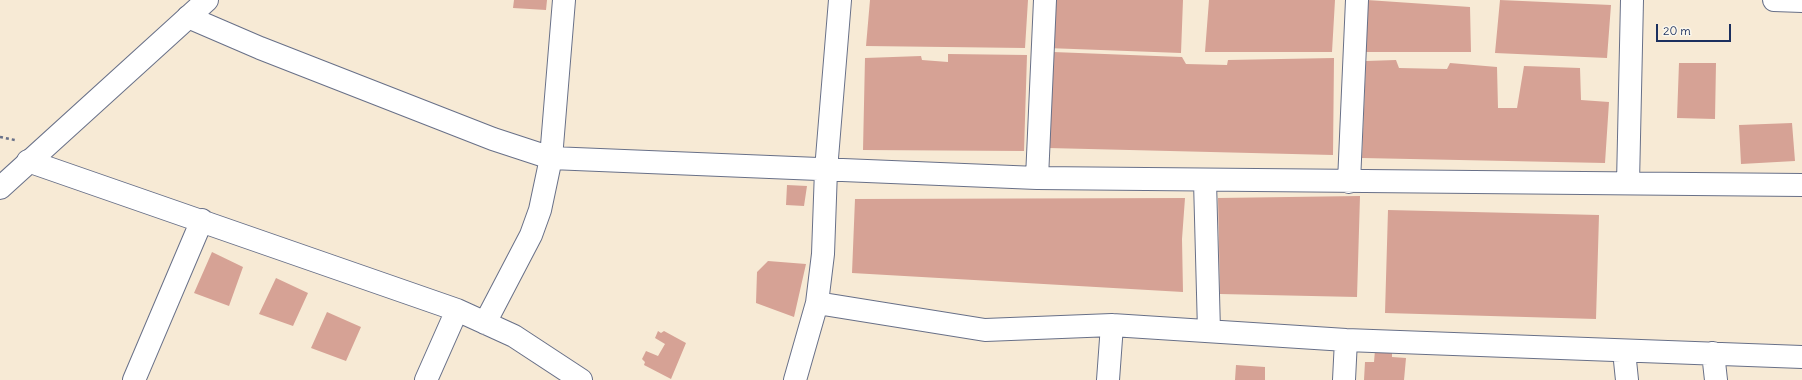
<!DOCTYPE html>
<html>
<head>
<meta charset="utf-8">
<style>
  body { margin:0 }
  #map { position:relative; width:1802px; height:380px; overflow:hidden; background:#f7ead5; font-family:Delius,sans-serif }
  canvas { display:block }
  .scale { position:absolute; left:1656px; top:24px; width:75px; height:18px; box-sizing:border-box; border:2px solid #1b2f5e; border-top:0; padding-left:5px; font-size:12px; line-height:14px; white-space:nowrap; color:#1b2f5e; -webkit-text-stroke:3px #fbf7ec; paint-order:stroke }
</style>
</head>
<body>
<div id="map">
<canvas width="1802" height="380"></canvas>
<div class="scale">20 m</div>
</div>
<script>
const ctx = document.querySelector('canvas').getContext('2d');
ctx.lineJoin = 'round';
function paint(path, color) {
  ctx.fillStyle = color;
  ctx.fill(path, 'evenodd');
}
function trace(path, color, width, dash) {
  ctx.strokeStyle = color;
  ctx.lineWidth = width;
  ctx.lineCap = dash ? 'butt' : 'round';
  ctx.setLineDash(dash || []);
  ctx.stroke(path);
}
paint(new Path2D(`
  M514 0H547L546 10 513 8Z
  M870 0H1028L1025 48 866 46Z
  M1051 0H1183L1181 53 1047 48Z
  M1209 0H1335L1332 52H1205Z
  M1367 0 1470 7 1471 52H1361Z
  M1500 0 1611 5 1607 58 1495 53Z
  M1053 52 1182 57 1186 64 1227 65 1228 60 1334 58 1333 155 1048 148Z
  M948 54 1027 55 1024 151 863 150 865 58 921 56 922 60 948 62Z
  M1396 60 1399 68 1447 69 1450 63 1497 67 1498 108H1517L1524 66 1580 68 1581 100 1609 102 1605 163 1362 158 1366 61Z
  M1679 63H1716L1715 119 1677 118Z
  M1792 123 1795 161 1741 164 1739 125Z
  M787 185 807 186 804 206 786 205Z
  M1360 196 1357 297 1220 294 1218 198Z
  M1185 198 1182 239 1183 292 852 273 855 199Z
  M1388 210 1599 215 1596 319 1385 313Z
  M212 252 243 267 229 306 194 293Z
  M768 261 806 264 794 317 756 303 757 272Z
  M276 278 308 293 293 326 259 314Z
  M327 312 361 327 346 361 311 348Z
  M658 331 661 333 664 331 686 343 671 379 644 365 645 362 642 359 646 351 658 356 665 344 655 338Z
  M1375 350 1392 351V357L1406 358 1404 380H1364L1365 362H1374Z
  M1236 365 1265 367V380H1235Z`), '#d6a295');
const minor = new Path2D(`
  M1774 0 1802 1
  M188 17 260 48 493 139 551 158 1037 178 1802 185
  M28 161 457 310 514 336 581 380
  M1037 178 1045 0
  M1205 181 1209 331
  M1349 182 1357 0
  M1628 183 1632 0
  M817 303 985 330 1112 325 1346 340 1802 357
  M485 323 531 235 540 210 551 158 564 0
  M1624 351 1627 380
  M1713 353 1716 380
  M134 380 202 220
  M426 380 457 310
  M795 380 817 303 823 254 826 170 840 0
  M1108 380 1112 325
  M1344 380 1346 340`);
const tertiary = new Path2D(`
  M0 188 207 0`);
trace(minor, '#687088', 24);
trace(tertiary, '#687088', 24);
trace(new Path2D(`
  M0 137 15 140`), '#687088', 2.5, [3, 3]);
trace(minor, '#fff', 22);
trace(tertiary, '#fff', 22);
</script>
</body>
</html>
